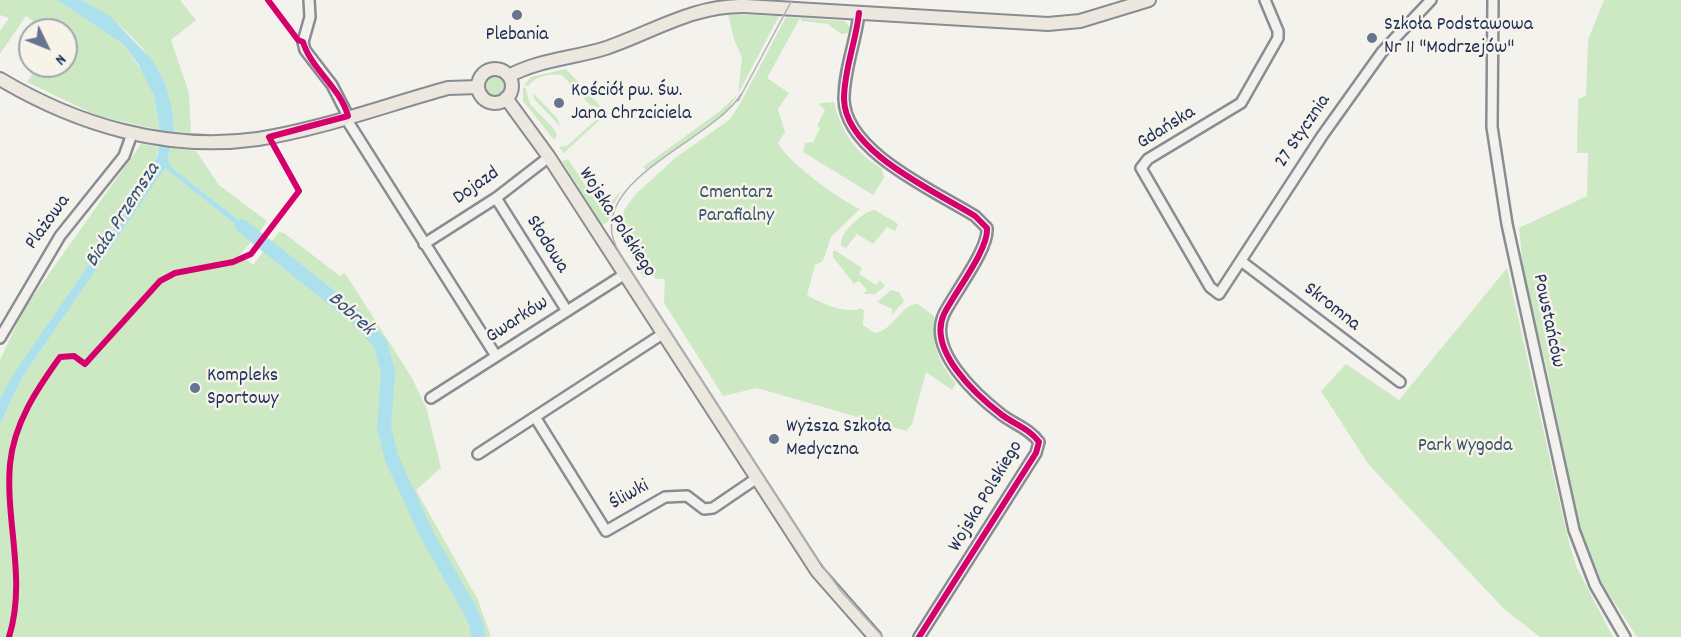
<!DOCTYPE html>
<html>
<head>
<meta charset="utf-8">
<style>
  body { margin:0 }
  #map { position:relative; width:1681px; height:637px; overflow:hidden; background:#f4f2ec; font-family:Dekko,sans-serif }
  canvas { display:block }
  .north { position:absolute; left:18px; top:18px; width:60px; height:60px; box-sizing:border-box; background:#f7f3e8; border:2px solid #9fa5b1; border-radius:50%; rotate:133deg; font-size:16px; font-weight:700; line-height:24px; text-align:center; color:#1b2f5e }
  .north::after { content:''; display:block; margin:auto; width:21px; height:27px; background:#677390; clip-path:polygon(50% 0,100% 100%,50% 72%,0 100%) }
</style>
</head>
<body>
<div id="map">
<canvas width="1681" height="637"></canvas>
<div class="north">N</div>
</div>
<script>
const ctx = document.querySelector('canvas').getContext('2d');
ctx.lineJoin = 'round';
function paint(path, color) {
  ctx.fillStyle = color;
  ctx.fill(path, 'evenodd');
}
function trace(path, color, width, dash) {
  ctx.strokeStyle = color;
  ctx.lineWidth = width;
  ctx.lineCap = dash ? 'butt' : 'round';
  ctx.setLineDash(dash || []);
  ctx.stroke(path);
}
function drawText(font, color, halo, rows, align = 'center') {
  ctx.font = font + ' Dekko,sans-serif';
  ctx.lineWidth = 5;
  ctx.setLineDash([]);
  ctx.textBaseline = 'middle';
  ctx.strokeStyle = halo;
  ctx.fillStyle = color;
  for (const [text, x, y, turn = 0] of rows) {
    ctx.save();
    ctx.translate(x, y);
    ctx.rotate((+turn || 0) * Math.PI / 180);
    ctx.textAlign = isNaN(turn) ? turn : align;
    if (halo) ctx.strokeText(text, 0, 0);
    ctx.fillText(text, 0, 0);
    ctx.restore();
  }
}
paint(new Path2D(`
  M0 0H57L124 45 147 79 154 96 160 130 98 116 27 82 38 66H66V30H46L26 16 0 54V31L9 18 0 15Z
  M82 0H180L196 20 171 40 189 93 191 133 174 131C169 68 135 30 82 0Z
  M1604 0H1681V637H1637L1604 587 1580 530 1545 361 1524 278 1519 228 1587 196 1588 153H1577L1578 99 1586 96 1588 40Z
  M728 14 779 16 738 94 724 115 646 170 643 167 720 111 738 94 742 57 734 40Z
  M786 17 845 21 850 28 848 33 841 34 828 24 802 21 800 18 767 78 789 93 778 109 785 132 778 143C787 162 840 200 860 209L831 237 823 261 815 265 807 295C820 303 848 315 861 308L864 311 863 325 874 333C893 332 901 303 918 304L934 316C933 350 937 358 956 384L952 390 926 372 912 424 906 431 757 388 723 396 664 303 665 279H656L653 274 644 278 624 245 621 229 624 210 635 195 675 158 729 120 740 104Z
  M566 69 602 108 590 105 562 75C550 73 536 76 528 86L524 85 531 77Z
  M484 85a11 11 0 1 1 22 0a11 11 0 1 1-22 0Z
  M523 87 526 89 530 104 555 130 557 135 554 140 523 101Z
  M533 93 557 118 561 127 534 99Z
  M834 102C842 133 855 152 882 169L884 178 873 195 803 152 805 143 813 142 820 128 817 126 825 110 819 105 821 103Z
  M600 116 602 118 564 153 559 147 567 146Z
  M141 144 159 147 156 162 0 399V360L24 309Z
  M171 148 196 151 219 185 267 221 258 235 171 167 168 160Z
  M568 159 602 211 621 191 612 208 608 222 602 225 562 161Z
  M165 167 254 239 240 254 253 265 279 232 284 233 340 276 345 273 412 378 427 410 441 468 416 490 478 600 491 637H0V424L22 378Z
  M875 210 898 224 895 231 887 227 873 244 857 234 846 248 841 246C838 234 863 211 875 210Z
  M833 251H836L862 268 859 274 876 285 880 280 885 286 875 294H863L867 290 859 281 854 284 833 257Z
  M1507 268 1568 539 1577 568 1613 637H1540L1503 608 1369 465 1321 391 1346 364 1399 400Z
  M891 290 899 292 904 301 892 315V309L877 302Z`), '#cde9c4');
paint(new Path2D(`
  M57 0H82L110 16 153 61 165 83 172 110 174 131 168 160 171 167 258 235 254 239 165 168 22 378 0 424V399L9 381 134 198 158 156 160 130 154 96 138 64 124 45Z`), '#ace0ed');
trace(new Path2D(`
  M242 226 357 318 380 343 388 372 384 428 392 459 428 537 470 610 477 626 478 637`), '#ace0ed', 14);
const minor = new Path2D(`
  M309 0 310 17 303 42 305 50 332 85 348 116
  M1265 0 1278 31V38L1241 103 1148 159 1141 168 1210 287 1219 294 1322 136 1382 52 1431 0
  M1493 0 1492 127 1507 224 1574 530 1595 585 1625 637
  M859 13C856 42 844 69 844 99 845 152 935 191 975 216L987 228C989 249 955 292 944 314 927 350 976 395 1002 415 1014 424 1030 429 1039 442L1036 453 919 637
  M345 117 496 356
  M496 198 567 311
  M424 244 496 198 549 157
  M1241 261 1400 382
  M0 338 60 236 124 156 132 134
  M431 398 625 274
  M535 417 606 531 665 497 687 496 704 509 713 508 757 478
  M478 454 664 333`);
const major = new Path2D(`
  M478 86a17 17 0 1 1 34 0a17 17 0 1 1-34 0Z
  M509 76C537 60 575 58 606 48 653 32 693 5 745 6L1048 24 1080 21 1149 0
  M0 79C77 125 167 152 258 139 322 129 386 105 448 88L478 87
  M506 98 549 157 817 571 875 637`);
trace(minor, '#898c92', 14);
trace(major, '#898c92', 16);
trace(minor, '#f2f1ed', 9);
trace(major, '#ede8df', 12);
trace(new Path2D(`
  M742 93C713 142 578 182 619 252L814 554 841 591 883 637
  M738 101 792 0`), '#b1b2b5', 1.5);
trace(new Path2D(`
  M859 13C856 42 844 69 844 99 845 152 935 191 975 216L987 228C989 249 955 292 944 314 927 350 976 395 1002 415 1014 424 1030 429 1039 442L1036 453 919 637
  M9 637C27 580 5 521 10 464 14 423 37 389 60 357L74 356 85 364 160 281 175 273 233 262 251 254 299 191 269 137 348 116C340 87 311 69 303 42L298 40 268 0`), '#d6006c', 6);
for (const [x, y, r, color] of [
  [517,15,6,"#677390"],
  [1372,38,6,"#677390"],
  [559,103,6,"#677390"],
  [195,388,6,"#677390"],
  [774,439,6,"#677390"]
]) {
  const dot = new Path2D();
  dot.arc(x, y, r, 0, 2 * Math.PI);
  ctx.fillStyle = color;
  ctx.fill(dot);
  trace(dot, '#f7f3e8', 2);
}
drawText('20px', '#1b2f5e', '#f7f3e8', [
  ["Szkoła Podstawowa",1384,26],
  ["Nr 11 \"Modrzejów\"",1384,49],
  ["Plebania",517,36,"center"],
  ["Kościół pw. Św.",571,92],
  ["Jana Chrzciciela",571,115],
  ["Kompleks",207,377],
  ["Sportowy",207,400],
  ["Wyższa Szkoła",786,428],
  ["Medyczna",786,451]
], 'left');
drawText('20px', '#1b2f5e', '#f7f3e8', [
  ["Gdańska",1167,129,-32],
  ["27 Stycznia",1304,132,-56],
  ["Dojazd",477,187,-35],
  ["Plażowa",49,223,-54],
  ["Wojska Polskiego",616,223,57],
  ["Słodowa",546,245,58],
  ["Skromna",1331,308,38],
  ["Gwarków",518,321,-33],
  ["Powstańców",1547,321,78],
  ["Śliwki",630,496,-29],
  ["Wojska Polskiego",987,497,-59]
]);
drawText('20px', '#38536c', '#f7f3e8', [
  ["Cmentarz",736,194],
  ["Parafialny",736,217],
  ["Park Wygoda",1465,447]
]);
drawText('italic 21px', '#32517b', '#f7f3e8', [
  ["Biała Przemsza",124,216,-57],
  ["Bobrek",350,315,42]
]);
</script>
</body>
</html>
